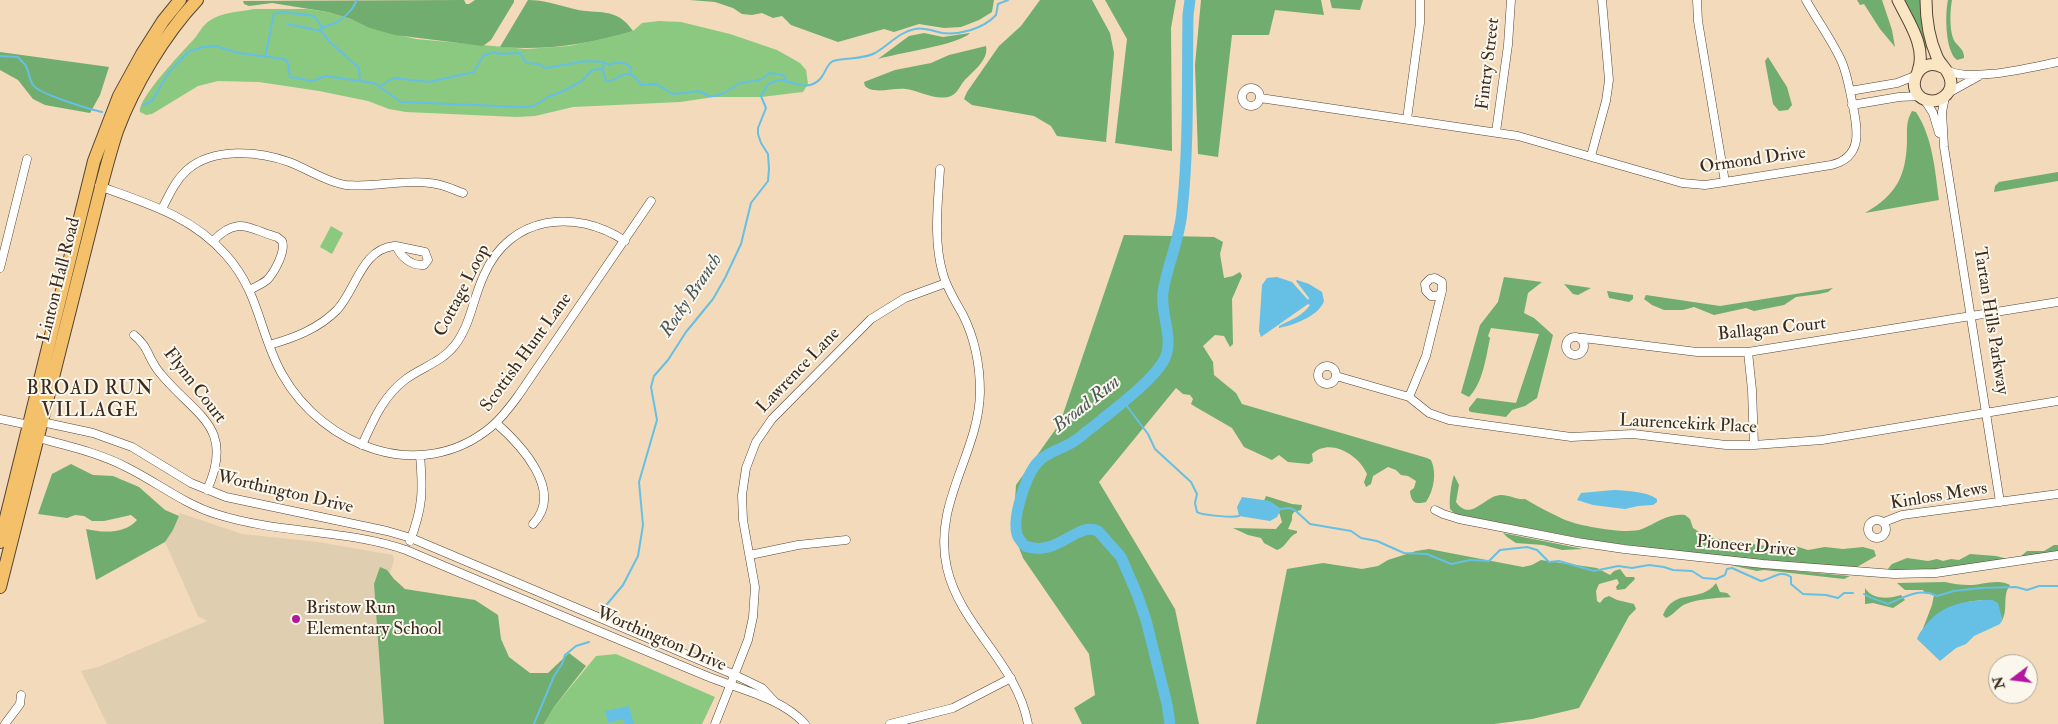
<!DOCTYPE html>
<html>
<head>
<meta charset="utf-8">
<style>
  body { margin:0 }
  #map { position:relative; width:2058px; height:724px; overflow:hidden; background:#f2daba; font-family:"IM FELL Double Pica",serif }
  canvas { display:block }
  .north { position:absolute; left:1988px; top:654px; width:50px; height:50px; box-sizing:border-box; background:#fbf7ec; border:1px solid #aea59a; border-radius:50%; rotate:255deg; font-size:14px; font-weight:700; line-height:20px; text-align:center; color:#3b2a1e }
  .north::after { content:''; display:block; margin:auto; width:18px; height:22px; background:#b5179e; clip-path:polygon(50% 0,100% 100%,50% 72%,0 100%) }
</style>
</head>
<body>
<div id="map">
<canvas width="2058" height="724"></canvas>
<div class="north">N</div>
</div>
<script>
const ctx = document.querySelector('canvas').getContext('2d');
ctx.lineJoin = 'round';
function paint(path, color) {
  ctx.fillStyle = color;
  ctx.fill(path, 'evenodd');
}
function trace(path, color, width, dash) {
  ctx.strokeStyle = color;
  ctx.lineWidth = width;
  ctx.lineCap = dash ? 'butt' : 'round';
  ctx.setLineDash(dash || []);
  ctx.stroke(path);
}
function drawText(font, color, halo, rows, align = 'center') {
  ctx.font = font + ' "IM FELL Double Pica",serif';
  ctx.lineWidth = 4;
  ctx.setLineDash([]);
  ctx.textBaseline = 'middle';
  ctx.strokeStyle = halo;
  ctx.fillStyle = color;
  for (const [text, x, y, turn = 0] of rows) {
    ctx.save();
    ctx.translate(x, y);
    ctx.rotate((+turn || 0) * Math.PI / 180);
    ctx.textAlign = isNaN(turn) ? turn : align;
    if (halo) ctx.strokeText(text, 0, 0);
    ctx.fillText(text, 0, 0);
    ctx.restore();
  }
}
paint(new Path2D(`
  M180 513 242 534 318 542 393 555 394 560 387 583 404 724H107L81 671 98 667 207 621 198 616 165 542 173 530Z`), '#e0ceb1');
paint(new Path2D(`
  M254 9H307L328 12 351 19 369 28 416 39 526 49 569 46 611 37 633 31 642 23 659 21 681 22 730 34 777 50 800 63 806 70 808 84 803 92 761 97H714L680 102 573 107 535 116 517 117 406 112 389 109 368 101 319 91 259 82 218 81 198 86 152 114 146 115 140 112C138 98 183 51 194 39 199 33 203 25 209 21 222 12 239 12 254 9Z
  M331 226 343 233 332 254 320 247Z
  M616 654 715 697 702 724H544L554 707 596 656Z`), '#8bc980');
paint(new Path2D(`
  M464 0 466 4H469L475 0H514V2L491 40 483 46 395 35 369 28 351 19 328 12 272 3 249 6 244 4 243 1Z
  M528 0C543 0 559 5 574 9 598 15 616 6 633 31 589 44 546 51 500 47Z
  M690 0H994L992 12 979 20 961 27 944 28 919 24 894 32 884 29 838 42 791 25 782 16 773 18 762 13 752 15 742 14 733 8 715 2Z
  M1040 0H1092L1110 33 1114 53 1106 142 1057 136 1051 126 1034 116 972 105 964 99 967 92 999 46 1021 26Z
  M1105 0H1176L1171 28 1172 151 1115 143 1127 39Z
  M1201 0H1321L1324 15 1275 10 1269 35H1232L1218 157 1198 154 1195 65Z
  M1330 0H1363L1360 10 1332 8Z
  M1857 0H1882L1892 30 1895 47 1880 29 1864 4 1860 5Z
  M1904 0H1920L1923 33 1928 48 1925 49Z
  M1948 0H1952C1950 11 1949 32 1955 42 1959 47 1963 49 1964 56V58L1957 60C1945 51 1945 14 1948 0Z
  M924 33 943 37 970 33C959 45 897 53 878 59L909 36Z
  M986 46C989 60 973 71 964 81 959 87 957 95 948 97 934 100 920 91 906 89 894 87 874 95 865 86L864 82 895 70 931 63 949 55Z
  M0 52 109 67 100 95 90 113 45 105 33 99 18 80 0 70Z
  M1768 57 1787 87 1792 105 1788 110 1779 111 1773 104 1765 61Z
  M1912 111 1916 112C1933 138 1935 171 1939 200L1865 213C1896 195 1906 177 1907 141 1907 129 1906 121 1912 111Z
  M2058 172V181L1994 192 1995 186 1999 182Z
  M1124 235 1214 237 1223 242 1220 254 1224 278 1233 276 1240 272 1242 276 1232 299 1233 344 1230 347 1224 336 1215 335 1203 346 1213 362 1214 375 1236 393 1242 404 1427 458 1431 460C1437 473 1434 490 1426 502 1415 505 1411 502 1410 491L1414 488 1416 481 1408 476 1401 475 1396 470 1388 467 1373 476 1371 484 1366 487 1364 482 1367 474C1359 455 1330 437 1312 454L1313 461 1309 464 1288 462 1279 455 1272 460 1244 447 1232 428 1194 406 1191 404 1193 399 1190 395 1183 394 1176 388 1099 482 1175 609 1199 724H1082L1074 708 1095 695 1089 654 1023 558 1013 532 1016 485 1060 423Z
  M1504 277 1542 282 1528 293 1524 313 1534 318 1553 335 1537 398 1525 406 1512 410 1506 417 1471 412 1469 411V408L1477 398 1516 403 1539 334 1491 328 1488 336 1490 338C1486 357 1483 383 1469 397L1461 393 1480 325 1498 302Z
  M1564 284 1591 288 1578 295 1573 294Z
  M1833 288 1828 292 1819 294 1796 297 1784 305 1754 311 1746 308 1714 315 1694 307 1683 310H1664L1652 305 1644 299 1646 295 1720 306Z
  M1607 291 1633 295V299L1629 302 1609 298Z
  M71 464 93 475 113 476 139 487 165 510 179 516 173 530 165 542 96 580 86 529C103 533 125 534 137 520L131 515 104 521H92L84 516 75 515 67 518 38 514 52 474Z
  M1454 475 1459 485 1456 502C1471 523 1485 495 1501 495 1510 495 1516 500 1525 499 1537 506 1550 513 1563 519 1578 526 1627 535 1642 529 1657 523 1668 513 1685 515L1690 519 1693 528 1707 537 1766 546H1795L1808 550 1825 547 1843 549 1863 547 1874 550 1876 556 1857 567 1746 560 1596 541 1455 514 1450 509C1449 500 1451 483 1454 475Z
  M1266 496 1292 504 1302 505 1301 510 1294 512 1292 515V520L1288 529 1297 531V533C1288 536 1287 547 1277 550L1264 543 1261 538 1248 535 1233 528 1276 529 1282 522 1279 512 1281 509 1268 501H1264Z
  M1503 533 1583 549 1562 550 1543 545 1516 543 1507 537Z
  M2054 545H2058V552L2020 557 2027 551H2044Z
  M1429 549 1523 567 1532 565 1541 560 1597 568 1610 575 1614 571 1620 569 1626 577H1634L1635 579 1625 589 1617 590 1616 587 1619 583 1617 579 1599 584 1596 591 1597 601 1600 603 1604 598 1609 596 1617 600 1634 604 1636 609 1629 616 1579 708 1532 719 1494 724H1256L1287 569 1323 563 1362 569 1378 566 1388 560 1416 551Z
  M1970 554 1996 556 2008 559C1969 565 1926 576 1887 570L1892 564 1907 558 1928 561 1937 559 1943 561 1951 559 1959 560Z
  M1730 565 1850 576 1844 579 1764 570 1757 571Z
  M380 567 387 570 394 579 405 589 475 600 498 615 501 639 509 657 530 673H548L569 653 586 666 554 707 544 724H384L374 584Z
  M1945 582C1953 584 1961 585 1969 585 1981 585 1999 578 2010 585 2001 597 2010 610 2000 624L2002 618 1992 600C1965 599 1938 608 1922 631L1932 605 1934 595 1925 593 1923 590H1905L1897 583Z
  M1716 583 1720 592 1727 593 1731 597C1719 598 1692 599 1682 606 1676 610 1673 615 1666 618L1663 615C1674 587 1701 604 1716 583Z
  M1865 588C1872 600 1889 599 1901 595L1905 600 1893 608 1873 603 1865 604Z`), '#70ad6e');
paint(new Path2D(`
  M1277 277 1292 282 1308 300 1309 298 1296 281 1297 280 1309 284 1322 292 1324 301C1319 316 1294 325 1279 328V326C1289 321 1304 315 1310 305L1308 304 1261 337 1259 331 1262 285 1267 278Z
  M1614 490C1628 491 1645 491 1657 499V502L1653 505 1638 506 1625 509 1593 505 1577 500 1581 493Z
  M1242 497 1270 501 1281 509 1277 517 1270 521 1239 516 1237 507Z
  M1983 600H1992L1998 603 2002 618 2000 624 1974 636 1966 644 1956 648 1940 661 1917 639C1919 633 1922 630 1926 625 1941 606 1959 602 1983 600Z
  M629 706 634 724H625L623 719 608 723 605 711Z`), '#66bfe4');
trace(new Path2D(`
  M287 24 321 31 330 42 359 68 360 81
  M319 30C323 26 325 26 330 25 342 21 352 11 357 0
  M0 56 18 57C20 60 24 63 26 66 29 72 29 79 33 85 39 94 89 109 102 112
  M265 57 274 14 281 12 314 16 322 27
  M604 62 609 65C616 62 624 62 631 67L630 73
  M380 86 394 78 429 82 474 72 483 56 494 52 499 54 520 53 526 63 539 64 545 68 587 61 604 62 603 70
  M143 105 152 101 169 72 188 52 203 47 216 46 238 53 284 59 288 63 290 77 313 81 325 76 374 83 401 102 524 107 534 106 548 97 561 92 582 81 592 70 599 69 603 70 606 81C616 83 622 69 633 76 637 78 639 82 642 85L657 84 669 92 675 94 699 91 709 96H715L724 93 740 83 760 80 770 73 783 75 787 82
  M1123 401 1148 434 1155 449 1191 482 1197 494 1195 503 1197 512C1201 515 1233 518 1239 516
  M1281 509 1290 508 1296 511 1310 524 1351 531 1361 538 1377 541 1404 553 1427 554 1451 564 1470 560 1489 561 1500 550 1527 547 1537 550 1549 562 1559 561 1594 571 1618 566 1632 568 1649 565 1664 567 1673 570 1692 571 1703 578 1716 579 1725 575 1727 569 1732 568 1761 581C1772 579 1781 569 1791 577V584L1803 594 1826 595 1838 598 1844 593H1853
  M1864 594C1871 599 1879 600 1888 604 1903 598 1919 587 1937 596L1954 591 1981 588 2016 587 2027 590 2039 586H2058
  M603 609 623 585 638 556 643 525 639 482 657 420 651 387 654 376 668 360 686 332 713 299 725 278 741 244 751 203 768 181 769 169 768 154 761 143 758 134V128L766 108 761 96 768 84 779 80C794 81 808 93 821 78 826 72 826 65 833 61 847 57 862 60 875 53 889 45 899 32 915 29 924 27 933 31 942 33 960 35 983 29 996 15L998 4 1008 0
  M534 724 554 676 562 664 565 655 576 646 589 642`), '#66bfe4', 2);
trace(new Path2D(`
  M1170 724 1167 704 1146 620 1137 594 1121 557 1098 531C1077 521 1057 558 1025 546 1022 542 1018 539 1017 534 1012 517 1027 471 1040 460 1050 451 1065 448 1076 440 1082 436 1088 430 1094 426 1114 409 1149 384 1163 362 1176 340 1160 317 1163 292 1167 265 1180 239 1182 211 1189 146 1187 80 1188 15L1190 0`), '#66bfe4', 11);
const street = new Path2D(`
  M1697 0 1698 21 1725 182
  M1947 70C1969 83 2032 67 2058 62
  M1242 97a9 9 0 1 1 18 0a9 9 0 1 1-18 0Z
  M1850 91 1897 83 1915 76
  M1950 92 1979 76
  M1945 97 1942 112 1944 147 2000 502
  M1260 98 1518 136 1682 183 1705 185 1725 182 1831 165C1865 157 1857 127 1852 101 1849 87 1847 73 1841 60 1831 39 1817 20 1806 0
  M1924 99 1933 113 1939 133
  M1852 105 1899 97 1920 96
  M1407 119 1420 23V0
  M1496 132 1508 45 1511 0
  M1591 156 1606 101 1609 80 1602 0
  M940 169C938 203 933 241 943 274 947 289 956 302 963 315 975 339 980 365 980 392 979 454 932 503 947 568 960 626 1017 663 1028 724
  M99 186C146 203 192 216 226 255 260 293 259 333 282 374 323 447 421 485 491 427 502 418 510 407 518 396L651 201
  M162 209C169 195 175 181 187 170 213 147 259 151 289 162 308 169 326 182 346 185 374 188 402 179 430 183 442 184 452 189 463 193
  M213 241C237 216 247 228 277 237L282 241C286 251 275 271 268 279 263 284 256 286 250 290
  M0 268 27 159
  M134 335C149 347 148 359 160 373 195 416 236 426 207 490
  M1566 346a9 9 0 1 1 18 0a9 9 0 1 1-18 0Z
  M1575 337 1697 352H1748L2058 302
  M269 345C294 338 318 329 337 310 356 289 362 249 394 246H396L425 252 428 260 424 265C411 266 401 257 396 246
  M1748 352 1752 390 1754 445
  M1318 375a9 9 0 1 1 18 0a9 9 0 1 1-18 0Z
  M1336 376 1409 397 1429 413 1449 420 1571 437 1633 434 1726 445H1754L1822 440 2058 401
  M1409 397 1426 356 1442 291V282L1435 278 1430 279 1425 284 1426 291 1431 296H1438L1442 291
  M0 419 29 425 42 422 93 433 132 447 191 483 226 497 387 531 411 538 735 675 762 688 774 701
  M496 423C520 444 565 491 533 524
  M36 435 38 438C68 446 100 453 128 468 158 483 184 504 216 514 278 534 345 529 406 550 506 592 604 634 704 675 737 689 781 697 805 724
  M362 445C373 421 383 396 406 379 422 367 442 362 455 345 471 324 473 298 484 275 510 215 575 208 625 241
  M1435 510 1443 514 1459 519 1577 542 1624 549 1763 564 1894 574 1936 573 2058 555
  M1868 529a9 9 0 1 1 18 0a9 9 0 1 1-18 0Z
  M1884 522 1902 515 2058 494
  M410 541C423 507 423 491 420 455
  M750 555 798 545 846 540
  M5 724 20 704 21 695
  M715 724 748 640 753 617 755 587 743 520 742 495 746 468 756 442 772 419 871 319 905 298 946 283
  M890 724 953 708 1011 678`);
const secondary = new Path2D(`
  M1898 0C1908 21 1927 47 1918 71
  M1926 0C1926 19 1929 39 1937 57 1941 66 1951 72 1951 83 1951 95 1938 104 1926 100 1903 92 1917 55 1942 67`);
const primary = new Path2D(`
  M0 542 94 161 119 96 142 54 163 21 180 0
  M0 587 101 187C106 168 111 149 117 131 134 86 164 35 197 0`);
trace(street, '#564435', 9);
trace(secondary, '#564435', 13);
trace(primary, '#564435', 14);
trace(street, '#fff', 8);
trace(secondary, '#fbe6c3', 11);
trace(primary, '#f4c16a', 12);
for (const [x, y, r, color] of [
  [296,619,5,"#b5179e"]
]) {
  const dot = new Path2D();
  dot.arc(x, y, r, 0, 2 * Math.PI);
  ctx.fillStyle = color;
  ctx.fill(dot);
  trace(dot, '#fbf7ec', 2);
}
drawText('18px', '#3b2a1e', '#fbf7ec', [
  ["Fintry Street",1489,64,-83],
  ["Ormond Drive",1753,161,-8],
  ["Linton Hall Road",60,280,-76],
  ["Cottage Loop",463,291,-63],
  ["Tartan Hills Parkway",1990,321,81],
  ["Ballagan Court",1772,330,-6],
  ["Scottish Hunt Lane",527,353,-54],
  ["Lawrence Lane",799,371,-46],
  ["Flynn Court",194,386,52],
  ["Laurencekirk Place",1688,425,3],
  ["Worthington Drive",285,493,13],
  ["Kinloss Mews",1939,497,-9],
  ["Pioneer Drive",1746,547,5],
  ["Worthington Drive",661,640,23]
]);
drawText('18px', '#3b2a1e', '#fbf7ec', [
  ["Bristow Run",306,609],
  ["Elementary School",306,630]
], 'left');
drawText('italic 19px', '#485759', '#fbf7ec', [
  ["Rocky Branch",692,296,-56],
  ["Broad Run",1087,405,-38]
]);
ctx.letterSpacing = '1px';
drawText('19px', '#3b2a1e', '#fbf7ec', [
  ["BROAD RUN",90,390],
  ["VILLAGE",90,412]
]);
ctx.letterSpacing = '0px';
</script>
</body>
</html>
